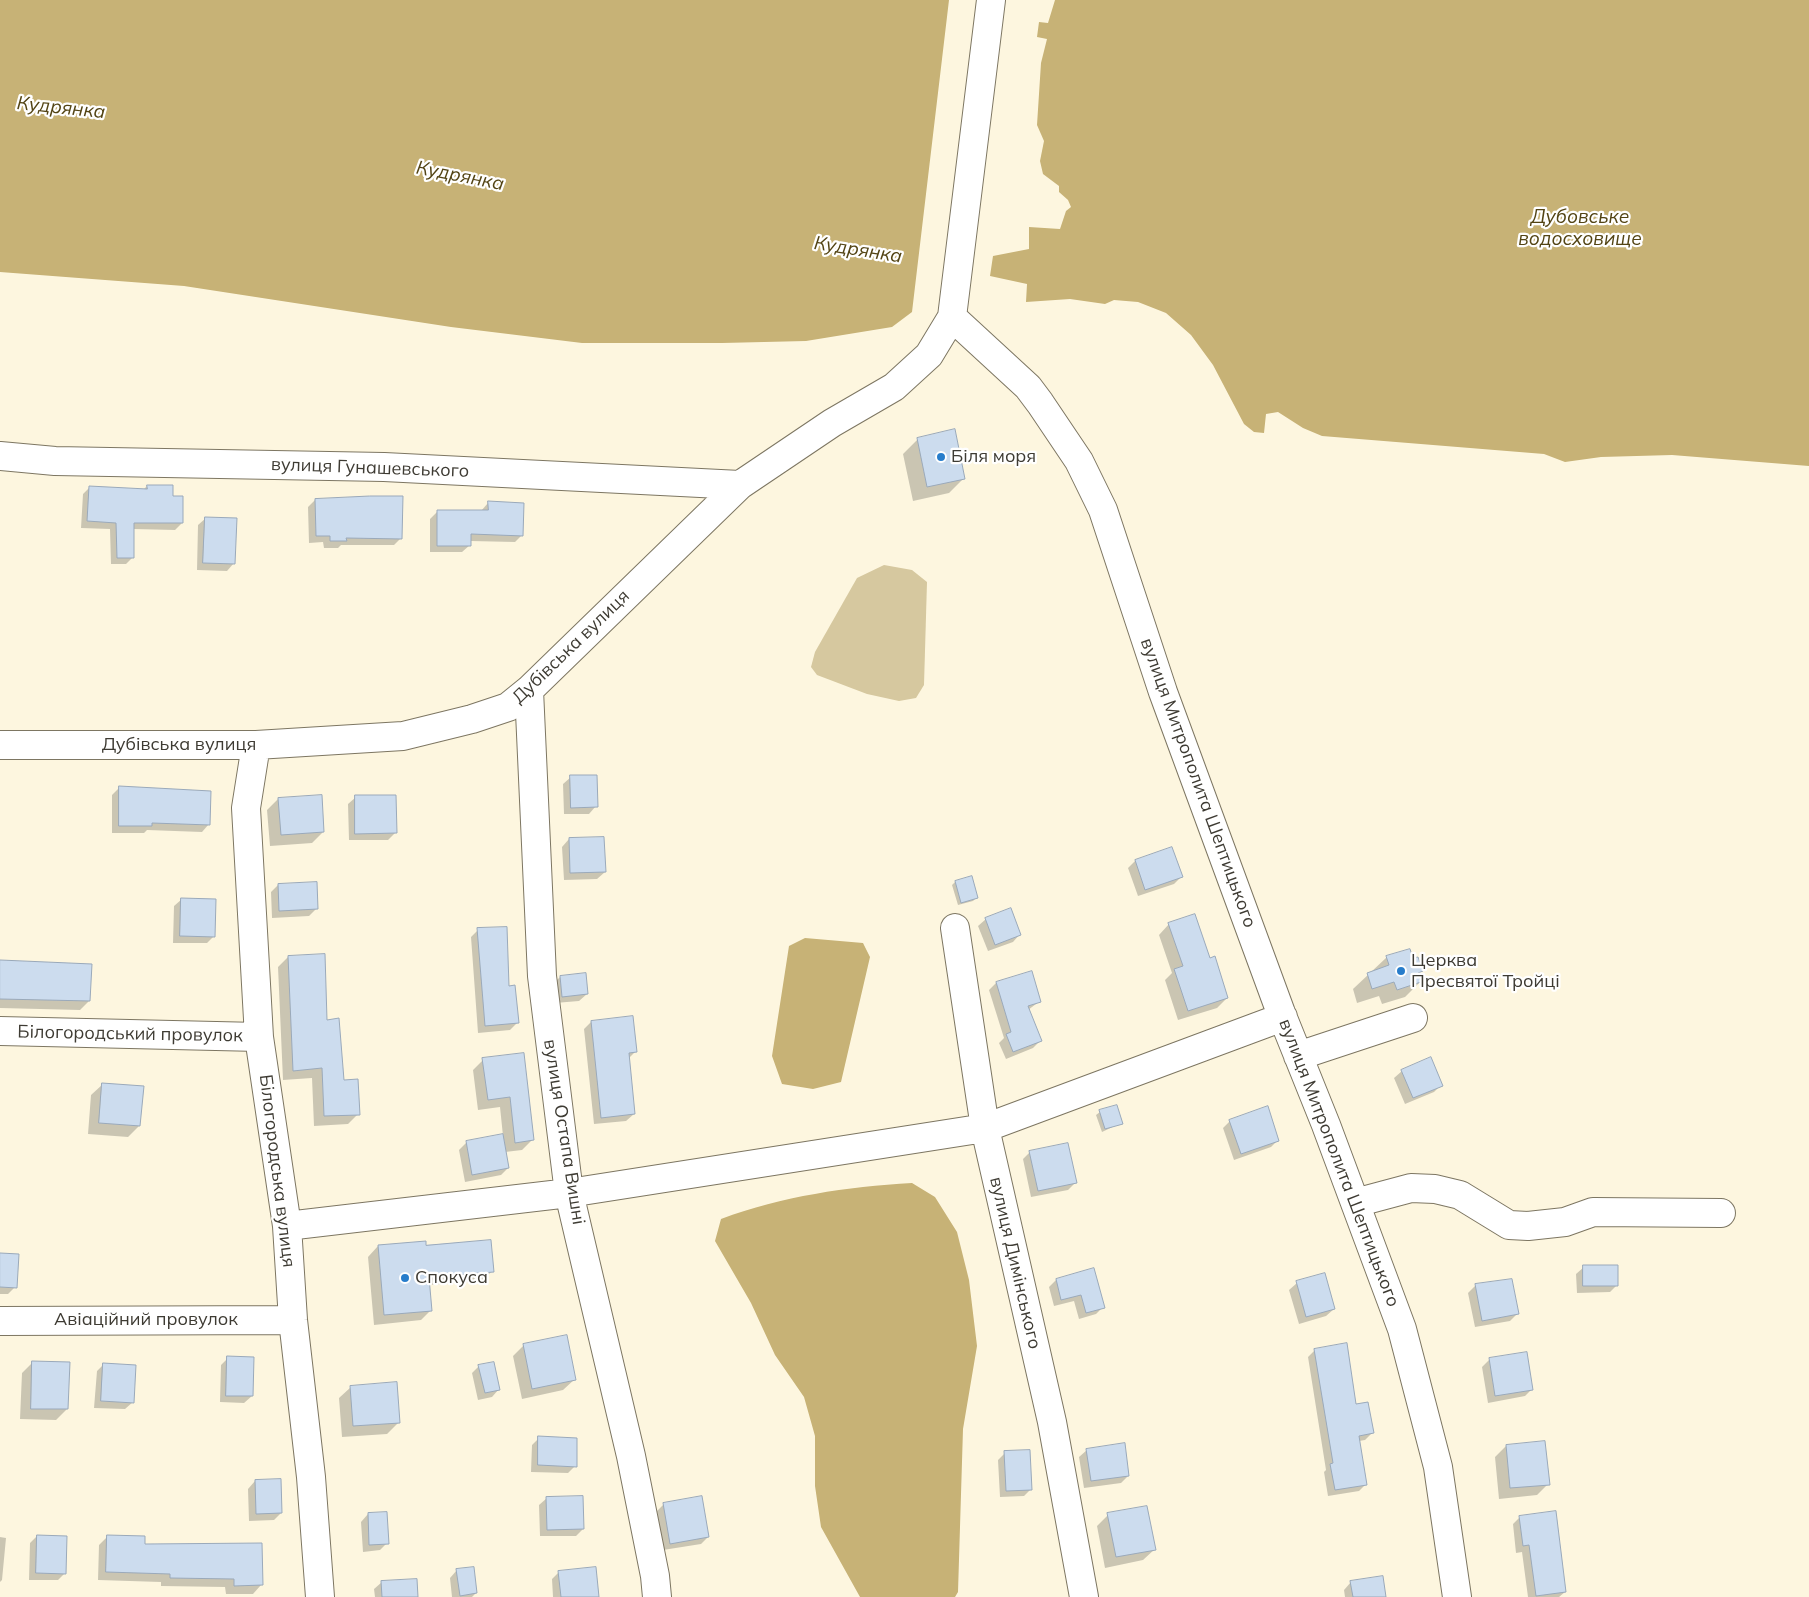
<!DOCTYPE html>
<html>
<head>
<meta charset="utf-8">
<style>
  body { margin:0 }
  canvas { display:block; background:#fdf6df }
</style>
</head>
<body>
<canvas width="1809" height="1597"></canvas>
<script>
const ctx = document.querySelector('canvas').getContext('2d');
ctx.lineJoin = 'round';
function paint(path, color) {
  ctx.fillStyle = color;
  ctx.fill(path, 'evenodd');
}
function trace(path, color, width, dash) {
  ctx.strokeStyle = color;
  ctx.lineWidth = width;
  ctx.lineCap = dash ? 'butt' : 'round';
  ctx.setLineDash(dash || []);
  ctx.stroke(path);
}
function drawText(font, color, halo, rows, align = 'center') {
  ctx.font = font + ' Mulish,sans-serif';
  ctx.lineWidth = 4.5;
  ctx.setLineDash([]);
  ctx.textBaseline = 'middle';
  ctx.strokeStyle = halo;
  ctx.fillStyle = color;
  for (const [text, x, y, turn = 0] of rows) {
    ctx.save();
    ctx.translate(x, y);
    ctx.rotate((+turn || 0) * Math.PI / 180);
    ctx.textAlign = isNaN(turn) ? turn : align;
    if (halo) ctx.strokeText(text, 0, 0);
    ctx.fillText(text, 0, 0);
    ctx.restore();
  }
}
paint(new Path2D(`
  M884 565 912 570 927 582 924 685 916 698 899 701 867 694 817 675 811 667 815 652 857 578Z`), '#d6c89f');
paint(new Path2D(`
  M0 0H949L912 312 892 327 806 341 722 343H582L451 327 184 286 0 272Z
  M1055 0H1809V466L1672 455 1601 457 1565 462 1544 454 1322 436 1303 428 1278 412 1266 414 1264 433 1254 432 1244 424 1213 365 1191 335 1166 313 1138 302 1114 300 1105 304 1070 299 1026 302 1027 284 990 276 993 256 1029 249V227L1060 229 1066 211 1071 207 1068 200 1059 192V186L1043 174 1040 161 1044 141 1037 125 1041 63 1047 39 1037 37 1039 22 1048 23Z
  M805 938 863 943 870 957 841 1082 813 1089 782 1084 772 1056 789 946Z
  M912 1183 935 1197 957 1232 969 1280 977 1346 963 1429 958 1592 955 1597H860L821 1527 815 1486V1436L804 1397 775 1355 751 1303 715 1241 721 1219C783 1196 846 1187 912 1183Z`), '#c7b276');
paint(new Path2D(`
  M918 439 964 478 949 493 913 501 903 454Z
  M147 486 172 497 182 523 175 530 133 529V557L126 564H111L110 529 81 528 83 494 90 487 143 490Z
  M315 500 401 538 394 545H341L338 548H324L323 542 309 543 308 507Z
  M488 503 522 535 515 542 470 541V545L462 552H430V519L437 512 481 511Z
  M206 518 234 563 227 571 197 570 198 525Z
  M571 777 596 806 589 814H564L563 784Z
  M120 787 209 824 202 832 147 830 144 833H112V795Z
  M356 797 395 833 388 840H349L348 804Z
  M278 799 323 832 312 843 270 846 267 810Z
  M569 839 605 872 597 879 564 880 562 847Z
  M1135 861 1181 877 1174 884 1138 896 1128 868Z
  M955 882 976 898 973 901 958 905 952 885Z
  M278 885 316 909 309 916 272 918 271 892Z
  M182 899 214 936 207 943H173L174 906Z
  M986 919 1020 934 1013 942 988 951 978 926Z
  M1169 924 1210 959 1227 998 1217 1008 1178 1020 1165 980 1172 973 1159 935Z
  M478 930 508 987 518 1022 510 1030 478 1033 471 937Z
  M288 957 326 1021 343 1081 358 1114 348 1124 314 1126 312 1078 283 1080 278 967Z
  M1387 957 1413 960 1422 971 1418 975 1420 982 1405 997 1382 1004 1379 996 1357 1003 1353 989Z
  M0 962 89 1001 80 1010 0 1008Z
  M1031 972 1040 1001 1028 1010 1041 1040 1033 1048 1006 1059 999 1043 1004 1038 989 990 996 983Z
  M560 977 587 994 579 1001 555 1003 553 984Z
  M591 1022 636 1051 628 1059 634 1114 626 1121 594 1124 584 1029Z
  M523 1055 532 1140 522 1150 505 1152 508 1168 501 1175 465 1182 459 1150 467 1142 503 1136 500 1107 478 1110 473 1070 483 1060Z
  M1402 1071 1441 1085 1434 1092 1405 1104 1394 1078Z
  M103 1084 139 1126 128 1137 88 1134 91 1095Z
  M1100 1112 1121 1123 1102 1132 1096 1115Z
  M1230 1121 1278 1140 1271 1147 1234 1160 1223 1128Z
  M1030 1152 1075 1183 1068 1190 1031 1197 1023 1159Z
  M425 1242V1247L492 1271 482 1281 429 1285 431 1310 421 1320 374 1325 368 1257 378 1246Z
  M0 1254 15 1287 8 1294H0Z
  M1584 1267 1617 1285 1610 1292 1577 1293 1576 1274Z
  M1093 1270 1103 1307 1096 1314 1079 1319 1074 1301 1054 1306 1049 1287 1056 1280Z
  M1297 1283 1334 1309 1326 1316 1299 1324 1289 1290Z
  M1476 1285 1518 1313 1510 1321 1475 1327 1468 1293Z
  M524 1345 575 1379 563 1390 522 1399 513 1356Z
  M1315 1350 1372 1433 1365 1440 1359 1441 1366 1484 1359 1491 1328 1496 1324 1472 1326 1470 1308 1357Z
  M1526 1354 1532 1389 1525 1396 1488 1403 1482 1367 1489 1360Z
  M228 1358 252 1396 244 1403 220 1402 221 1365Z
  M33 1362 67 1409 56 1420 20 1419 22 1373Z
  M104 1364 133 1402 125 1409 94 1408 97 1371Z
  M479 1366 499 1389 492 1397 478 1400 472 1373Z
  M351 1387 398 1423 387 1434 342 1437 339 1398Z
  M539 1438 575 1466 568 1473 531 1472 532 1445Z
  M1506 1446 1548 1484 1537 1495 1499 1499 1495 1457Z
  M1087 1450 1128 1476 1121 1483 1084 1488 1079 1457Z
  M1005 1453 1031 1489 1024 1496 1000 1497 998 1460Z
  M255 1481 281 1513 274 1520 249 1521 248 1489Z
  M547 1498 583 1529 576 1536H540L539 1505Z
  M664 1504 708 1537 701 1544 663 1550 657 1511Z
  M368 1514 387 1543 380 1550 363 1552 361 1522Z
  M1108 1515 1155 1549 1143 1560 1105 1568 1097 1526Z
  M1520 1517 1565 1592 1559 1597H1528L1522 1552 1516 1553 1513 1524Z
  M37 1536 65 1573 58 1580H29L30 1543Z
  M108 1536 144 1545 261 1585 253 1594H226L225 1587 161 1586V1582L98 1580 99 1545Z
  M0 1537 6 1538 2 1580 0 1582Z
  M457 1570 476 1593 472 1597H452L450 1578Z
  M559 1572 598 1597H553L552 1579Z
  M382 1582 416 1597H375L374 1589Z
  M1351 1582 1385 1597H1345L1344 1590Z`), '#0003');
const building = new Path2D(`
  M955 429 965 479 927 487 917 438Z
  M147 485H173V496H183V523H134V558H117L116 523 87 521 89 486 147 489Z
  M370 496H403L402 539 346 538 347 541H330V536H316L315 499Z
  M488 501 524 503 523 536 471 534V546H437V510H488Z
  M205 517 237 518 235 564 203 563Z
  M570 775H597L598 807 571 808Z
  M119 786 211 791 210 825 152 823V826H119Z
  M322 795 324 832 281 835 278 798Z
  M355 795H396L397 833 355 834Z
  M604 837 606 872 570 873 569 838Z
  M1172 847 1183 877 1145 890 1135 860Z
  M972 876 978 898 961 903 955 881Z
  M317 882 318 909 279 911 278 884Z
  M181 898 216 899 215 937 180 936Z
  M1011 908 1021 935 995 945 985 918Z
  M1195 914 1210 958 1215 956 1228 998 1188 1011 1174 969 1183 966 1168 923Z
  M507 927 509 986 515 985 519 1023 485 1026 477 928Z
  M1410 949 1413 958 1418 957 1423 971 1418 973 1421 982 1397 990 1394 982 1372 989 1367 973 1389 965 1386 956Z
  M325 954 327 1020 339 1018 344 1080 358 1079 360 1115 324 1116 322 1068 293 1071 288 956Z
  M0 960 92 964 90 1001 0 999Z
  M1032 971 1041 1002 1028 1006 1042 1041 1013 1052 1006 1034 1011 1032 996 982Z
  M586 973 588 994 562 997 560 976Z
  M633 1016 637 1052 629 1053 635 1114 601 1118 591 1021Z
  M524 1053 534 1140 515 1143 510 1097 488 1100 482 1058Z
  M1431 1057 1443 1086 1413 1098 1401 1070Z
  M102 1083 144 1086 140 1126 99 1123Z
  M1117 1105 1123 1124 1105 1129 1099 1110Z
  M1268 1106 1279 1141 1241 1154 1229 1120Z
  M503 1134 509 1168 472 1175 466 1141Z
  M1068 1143 1077 1183 1038 1191 1029 1151Z
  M491 1240 494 1272 429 1277 432 1311 384 1315 378 1245 426 1241V1245Z
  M0 1253 19 1254 17 1288 0 1287Z
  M1583 1265H1618V1286H1583Z
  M1094 1268 1105 1308 1086 1313 1081 1295 1061 1300 1056 1279Z
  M1325 1273 1335 1309 1306 1317 1296 1281Z
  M1512 1279 1519 1314 1482 1321 1475 1284Z
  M567 1335 576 1380 532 1389 523 1344Z
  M1347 1343 1356 1404 1368 1402 1374 1433 1359 1436 1367 1485 1335 1490 1330 1464 1333 1463 1314 1349Z
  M1527 1352 1533 1390 1495 1396 1489 1358Z
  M227 1356 254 1357 253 1396H226Z
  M32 1361 70 1362 68 1409H31Z
  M494 1362 500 1390 485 1393 478 1365Z
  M103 1363 136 1365 134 1403 101 1401Z
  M397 1382 400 1423 353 1426 350 1386Z
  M538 1436 577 1438V1467L538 1465Z
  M1545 1441 1550 1485 1510 1488 1506 1445Z
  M1125 1443 1129 1476 1091 1481 1086 1449Z
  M1030 1450 1032 1490 1006 1491 1004 1451Z
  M281 1479 282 1513 256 1514 255 1480Z
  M583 1496 584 1529 547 1530 546 1497Z
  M702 1496 709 1537 670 1544 663 1503Z
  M1147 1506 1156 1550 1116 1557 1107 1513Z
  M1556 1511 1566 1592 1536 1596 1529 1545 1523 1546 1519 1516Z
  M387 1512 389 1544 369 1545 368 1513Z
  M37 1535 67 1536 66 1574 36 1573Z
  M107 1535 145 1536V1544L262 1543 263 1585 234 1586V1579L170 1578V1574L106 1572Z
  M474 1567 477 1593 460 1596 456 1569Z
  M596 1567 599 1597H561L558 1571Z
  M1383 1576 1386 1597H1353L1350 1581Z
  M417 1579 418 1597H382L381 1581Z`);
paint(building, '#ccdcee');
trace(building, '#9aa9ba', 1);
const minor = new Path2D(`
  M952 317 1028 387 1040 403 1079 461 1103 510 1163 692 1281 1013 1326 1125 1402 1329 1438 1467 1457 1597
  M0 456 55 461 384 467 740 485
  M529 690 542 976 569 1193 631 1456 655 1576 657 1597
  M0 745H256L403 736 472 719 508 707 529 690 740 485 832 423 894 387 929 355 952 317 991 0
  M256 745 246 808 259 1037 287 1226 293 1320 311 1477 320 1597
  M955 928 985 1128 1052 1422 1084 1597
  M0 1031 259 1037
  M1298 1056 1413 1018
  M1355 1203 1411 1188 1435 1189 1460 1195 1509 1225 1528 1226 1565 1222 1593 1212 1721 1213
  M287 1226 569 1193 985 1128 1283 1017
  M0 1321 293 1320`);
trace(minor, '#7d7662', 30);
trace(minor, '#fff', 28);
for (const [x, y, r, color] of [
  [941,457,5,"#277dcb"],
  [1401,971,5,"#277dcb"],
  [405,1278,5,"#277dcb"]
]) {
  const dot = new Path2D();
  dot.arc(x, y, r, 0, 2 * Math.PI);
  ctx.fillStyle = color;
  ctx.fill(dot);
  trace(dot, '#fff', 2);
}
drawText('18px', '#3e3b33', '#fff', [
  ["Біля моря",951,457],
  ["Церква",1411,961],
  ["Пресвятої Тройці",1411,982],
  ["Спокуса",415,1278]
], 'left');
drawText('18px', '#3e3b33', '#fff', [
  ["вулиця Гунашевського",370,468,2],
  ["Дубівська вулиця",571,647,-44],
  ["Дубівська вулиця",179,745],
  ["вулиця Митрополита Шептицького",1198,783,70],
  ["Білогородський провулок",130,1034,1],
  ["вулиця Остапа Вишні",564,1132,81],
  ["вулиця Митрополита Шептицького",1339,1163,69],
  ["Білогородська вулиця",277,1171,83],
  ["вулиця Димінського",1015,1263,77],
  ["Авіаційний провулок",146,1320]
]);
drawText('italic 19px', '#534414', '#fff', [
  ["Кудрянка",61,108,6],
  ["Кудрянка",460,176,11],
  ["Дубовське",1580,217],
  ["водосховище",1580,239],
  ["Кудрянка",858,250,9]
]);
</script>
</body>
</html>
